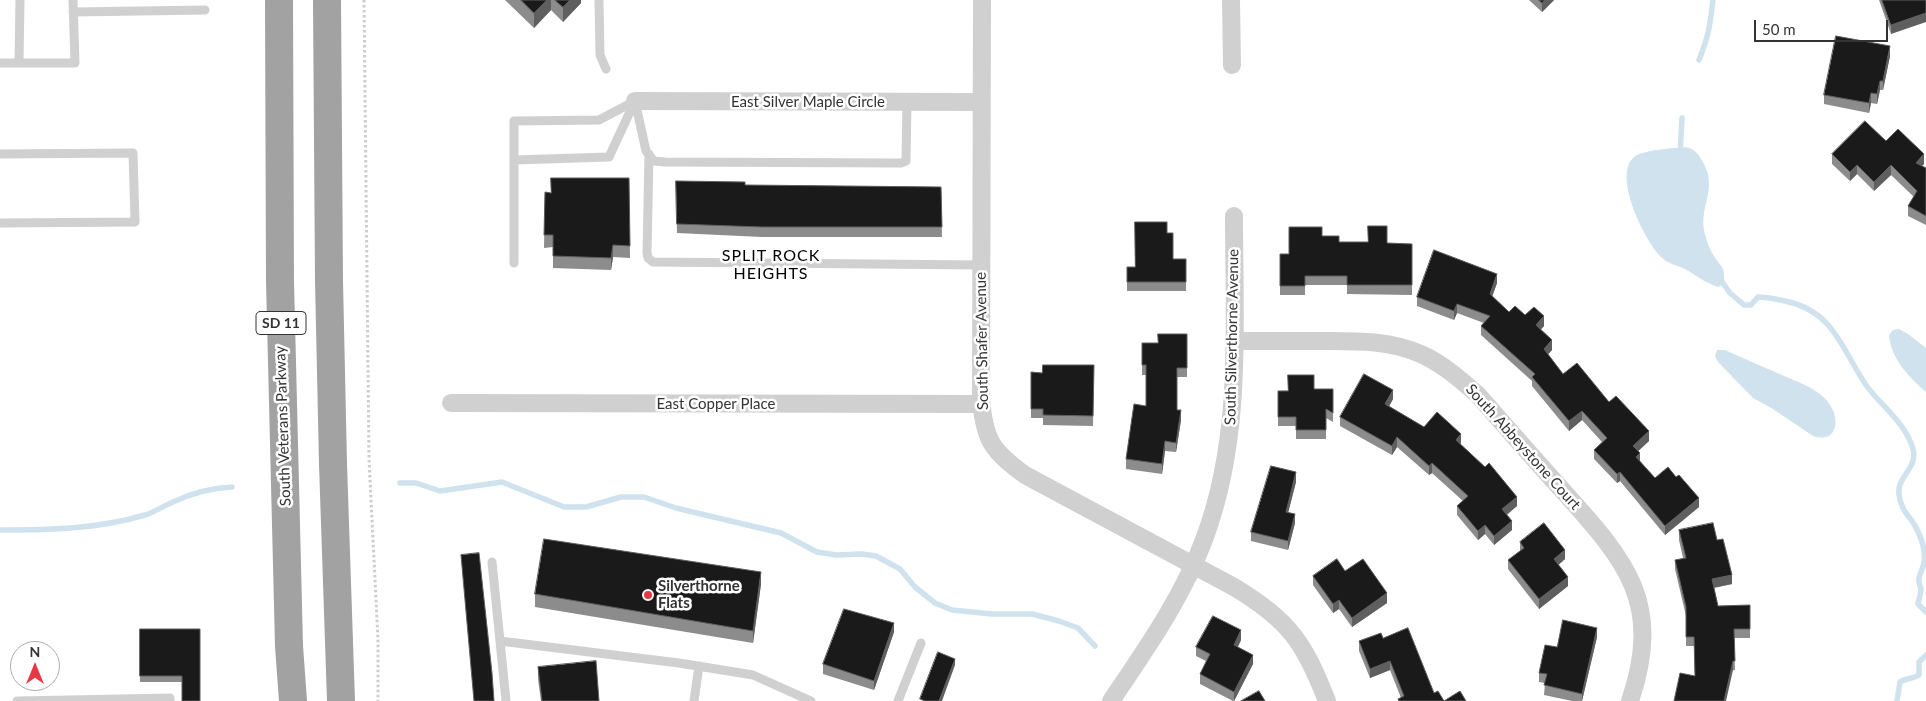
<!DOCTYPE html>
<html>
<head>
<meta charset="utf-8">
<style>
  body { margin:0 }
  #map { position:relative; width:1926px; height:701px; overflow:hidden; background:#fff; font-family:Lato,sans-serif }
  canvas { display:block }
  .north { position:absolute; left:10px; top:641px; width:50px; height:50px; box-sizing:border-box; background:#fff; border:1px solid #adadad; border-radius:50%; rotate:0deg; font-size:14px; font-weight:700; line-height:20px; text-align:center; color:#333 }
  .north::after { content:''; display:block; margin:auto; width:18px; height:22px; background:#e63946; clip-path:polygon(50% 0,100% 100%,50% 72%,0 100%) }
  .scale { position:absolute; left:1754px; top:20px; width:134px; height:22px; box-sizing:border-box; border:2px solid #333; border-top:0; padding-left:6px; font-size:15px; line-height:18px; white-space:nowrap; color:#333; -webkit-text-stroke:4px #fff; paint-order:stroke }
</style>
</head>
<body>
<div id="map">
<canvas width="1926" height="701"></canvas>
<div class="north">N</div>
<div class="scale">50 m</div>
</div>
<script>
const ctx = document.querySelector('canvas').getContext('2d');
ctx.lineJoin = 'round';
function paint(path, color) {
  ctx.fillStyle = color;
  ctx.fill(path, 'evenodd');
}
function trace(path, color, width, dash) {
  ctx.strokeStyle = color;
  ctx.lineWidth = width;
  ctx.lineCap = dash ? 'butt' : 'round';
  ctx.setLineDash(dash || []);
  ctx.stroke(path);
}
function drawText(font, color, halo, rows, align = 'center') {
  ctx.font = font + ' Lato,sans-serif';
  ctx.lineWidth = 5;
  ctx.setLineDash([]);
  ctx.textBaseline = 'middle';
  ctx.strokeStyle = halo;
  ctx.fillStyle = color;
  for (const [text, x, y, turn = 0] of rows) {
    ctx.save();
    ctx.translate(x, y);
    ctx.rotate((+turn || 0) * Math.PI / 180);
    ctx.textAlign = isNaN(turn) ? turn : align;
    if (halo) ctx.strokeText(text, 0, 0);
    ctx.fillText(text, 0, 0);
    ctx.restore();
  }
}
paint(new Path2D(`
  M1686 147C1695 149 1698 154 1703 162 1718 189 1700 204 1704 230 1706 240 1710 251 1716 259 1718 262 1721 265 1723 269 1725 274 1724 279 1724 284L1718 287C1705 283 1696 275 1685 269 1677 265 1668 264 1661 257 1645 241 1612 176 1634 157 1642 150 1675 148 1686 147Z
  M1899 329 1908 334 1926 348V392C1909 377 1891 359 1889 335L1893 330Z
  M1717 350H1725C1741 357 1758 365 1775 372 1790 379 1807 384 1820 394 1826 399 1832 406 1834 413 1839 430 1831 442 1813 436L1773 409 1753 398 1718 362 1715 356Z`), '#cfe2ee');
trace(new Path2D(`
  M1699 60C1709 35 1710 25 1713 0
  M1680 154 1682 118
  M1720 279 1730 293 1744 305H1751L1758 297C1767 297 1776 299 1785 301 1834 311 1841 348 1866 385 1881 406 1906 423 1913 449 1918 469 1897 476 1899 494 1900 507 1907 514 1914 524 1921 536 1926 549 1924 563 1923 568 1920 573 1919 578 1918 582 1920 585 1921 589 1921 594 1919 599 1918 604L1926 612
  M400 483H416L440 491 502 482 564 507H586L621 497H644L676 508 781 533 817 552 836 555 862 554 876 556 900 569 915 587 935 603 952 610 992 614H1032L1059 621 1078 628 1095 646
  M0 530C49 530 98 529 145 515 155 512 163 506 173 502 192 493 210 488 232 487
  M1897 701 1900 682C1906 678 1913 679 1919 675V662L1926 655`), '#cfe2ee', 5.5);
trace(new Path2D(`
  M364 0 369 459 378 640V701`), '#cdcdcd', 3, [2.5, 2.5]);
trace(new Path2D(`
  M20 0 19 63H75L73 0
  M599 0 600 55 606 69
  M73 12 205 10
  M0 63H19
  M635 101 646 151 654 161 665 162 901 163 906 161 907 102
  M0 154 133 153 135 222 0 223
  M649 154 647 253 648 258 653 262 981 265
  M514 160 609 157 635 101
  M514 263V121L599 120 635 101
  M492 562 500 641
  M17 701 170 698V701
  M506 701 500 641 679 663 753 675 811 701
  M694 701 699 666
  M898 701 921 643`), '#d0d0d0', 9);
trace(new Path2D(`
  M982 0 981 398C984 440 992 451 1025 475L1234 587C1289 620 1304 642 1327 701
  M1231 0 1232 65
  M635 101 981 102
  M1234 341C1261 341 1287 341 1314 341 1350 341 1389 339 1423 355 1444 365 1461 380 1478 395 1507 428 1535 460 1564 492 1627 562 1663 603 1630 701
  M451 403 981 404
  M1111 701C1146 649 1183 597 1205 537 1243 434 1234 323 1234 216`), '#d0d0d0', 18);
trace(new Path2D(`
  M279 0 280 281 289 646 293 701
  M327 0 329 281 333 464 341 701`), '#a2a2a2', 28);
paint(new Path2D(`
  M505 0H581V3L563 22 551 10 534 28Z
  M1529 0H1554L1542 12Z
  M1879 0H1926L1891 34Z
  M1890 56 1883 90H1880L1877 104 1871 103 1869 113 1824 104V95Z
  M1886 141 1924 164 1922 166 1926 168V225L1908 216V206L1914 197 1891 175 1874 191 1857 174 1850 181 1832 164V154Z
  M629 178 630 258 613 257 611 270 553 268V247L544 248 545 192 551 193Z
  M676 181 745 185 941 187 942 237H762L677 233Z
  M1167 233 1173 259H1186V291H1127V267H1135Z
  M1322 236 1339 242 1412 244V295L1347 294V285H1305V295H1280V254H1289Z
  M1497 283 1492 296 1509 312 1525 315 1544 326 1540 330 1552 350 1548 354 1563 374 1609 402 1649 441 1638 451 1640 461 1655 478 1699 507 1665 535 1620 481 1617 483 1594 459V450L1602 442 1582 420 1569 431 1532 386V381L1481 335V326L1484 323 1457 313 1454 320 1417 306V297Z
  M1187 334V377H1177V410L1181 420 1176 452 1165 451 1162 474 1126 469V459L1146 406V375H1142V343H1158Z
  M1094 365 1093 426 1043 425V418H1031V372L1042 373Z
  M1333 389V422L1326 418V439H1296V426H1278V391Z
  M1393 399 1389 406 1424 427 1461 443 1460 444 1517 506 1507 515 1512 530 1494 545 1485 534 1478 540 1457 515V506L1463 501 1432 473 1429 475 1397 447 1392 455 1340 426V417Z
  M1296 482 1288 512 1295 523 1288 550 1251 541V532Z
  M1679 530 1717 540 1732 584 1714 588 1718 606 1750 605V638H1734L1735 670 1695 676 1694 646H1686V616L1675 569V560L1683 558 1679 540Z
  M1520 542 1565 559 1558 565 1568 586 1539 609 1508 569V560L1520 551Z
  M1345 571 1387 603 1352 627 1339 609 1333 613 1313 585V576Z
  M761 584 753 643 535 607V594Z
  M140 629H200L182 682H140Z
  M894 632 874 690 823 674V664Z
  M1597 637 1582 701H1572L1544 695 1545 683 1539 682V673L1557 647Z
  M1383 638 1434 693 1444 701H1466H1398V699L1401 698 1390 670 1370 678 1359 651V641Z
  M1241 640 1238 647 1253 664 1234 701H1233L1200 684V674L1206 661 1196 656V647Z
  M538 667 599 701H541L538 679Z`), '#8c8c8c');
paint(new Path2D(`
  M547 0H551V10L534 28V13Z
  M570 0H581V3L563 22V7Z
  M1545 0H1554L1542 12V3Z
  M1926 13V22L1891 34V25Z
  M1890 46V56L1883 90V81Z
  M1880 81V90L1877 104V94Z
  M1871 93V103L1869 113V103Z
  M1924 154V164L1916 172V163Z
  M1857 165V174L1850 181V172Z
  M1891 165V175L1874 191V182Z
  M613 245V257L611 270V258Z
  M1497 274V283L1490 303V294Z
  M1457 304V313L1454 320V311Z
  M1544 316V326L1536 335V325Z
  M1552 340V350L1544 359V349Z
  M1393 390V399L1385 414V404Z
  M1181 410V420L1176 452V443Z
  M1582 411V420L1569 431V421Z
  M1649 431V441L1633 456V446Z
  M1461 434V443L1456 450V440Z
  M1397 437V447L1392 455V446Z
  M1165 441V451L1162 474V464Z
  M1640 453V463L1636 457Z
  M1432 463V473L1429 475V466Z
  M1296 472V482L1286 521V512Z
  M1620 472V481L1617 483V474Z
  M1517 497V506L1502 518V509Z
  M1699 498V507L1665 535V526Z
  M1295 514V523L1288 550V541Z
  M1512 521V530L1494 545V536Z
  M1485 525V534L1478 540V531Z
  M1565 550V559L1554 569V559Z
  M761 572V584L753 643V631Z
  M1732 575V584L1712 588V579Z
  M1568 577V586L1539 609V599Z
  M1387 593V603L1352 627V618Z
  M1339 600V609L1333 613V604Z
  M894 623V632L874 690V681Z
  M1597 628V637L1582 701V694Z
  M1241 630V640L1234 654V645Z
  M1253 655V664L1234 701V692Z
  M955 659V665L942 701H939Z
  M1390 661V670L1370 678V669Z
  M1733 661V670L1726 701H1724Z`), '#5f5f5f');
const building = new Path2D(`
  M521 0H547L534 13Z
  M555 0H570L563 7Z
  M1539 0H1545L1542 3Z
  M1882 0H1926V13L1891 25Z
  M1836 36 1890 46 1883 81H1880L1877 94 1871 93 1869 103 1824 95Z
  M1865 121 1886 141 1898 129 1924 154 1916 163 1926 168V216L1908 206 1917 191 1891 165 1874 182 1857 165 1850 172 1832 154Z
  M551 178H629L630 246 613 245 611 258 553 256V235H544L545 192 551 193Z
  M676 181 745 182V185L941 187 942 227H762L677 224Z
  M1135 222H1167V233H1173V259H1186V282H1127V267H1135Z
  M1368 226H1387V243L1412 244V285H1347V276H1305V286H1280V254H1289V227H1322V236H1339V242H1368Z
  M1434 250 1497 274 1490 294 1509 312 1515 306 1525 315 1534 307 1544 316 1536 325 1552 340 1544 349 1563 374 1577 363 1609 402 1616 396 1649 431 1633 446 1640 453 1636 457 1655 478 1668 467 1676 477 1679 475 1699 498 1665 526 1620 472 1617 474 1594 450 1607 438 1582 411 1569 421 1532 377 1535 374 1481 326 1490 316 1457 304 1454 311 1417 297Z
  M1158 334H1187V368H1177V410H1181L1176 443 1165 441 1162 464 1126 459 1134 404 1146 406V365H1142V343H1158Z
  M1043 365H1094L1093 416 1043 415V409H1031V372L1042 373Z
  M1364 374 1393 390 1385 404 1424 427 1437 412 1461 434 1456 440 1485 467 1489 463 1517 497 1502 509 1512 521 1494 536 1485 525 1478 531 1457 506 1468 496 1432 463 1429 466 1397 437 1392 446 1340 417Z
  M1288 375H1314V389H1333V413L1326 409V430H1296V417H1278V391H1288Z
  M1271 466 1296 472 1286 512 1295 514 1288 541 1251 532Z
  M1544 523 1565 550 1554 559 1568 577 1539 599 1508 560 1524 548 1520 542Z
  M1713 523 1717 540 1723 539 1732 575 1712 579 1718 606 1750 605V629H1734L1735 661H1733L1724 701H1674L1680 673 1695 676 1694 637H1686V607L1675 560 1686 558 1679 530Z
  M544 539 761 572 753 631 535 594Z
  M479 553 492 673 494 701H474L461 555Z
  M1337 559 1345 571 1363 559 1387 593 1352 618 1339 600 1333 604 1313 576Z
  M844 609 894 623 874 681 823 664Z
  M1213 616 1241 630 1234 645 1253 655 1234 692 1200 674 1210 654 1196 647Z
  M1563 620 1597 628 1582 694 1544 685 1547 674 1539 673 1545 645 1557 647Z
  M1408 628 1434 693 1438 691 1444 701 1460 691 1466 701H1399L1398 699 1404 696 1390 661 1370 669 1359 641 1381 633 1383 638Z
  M140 629H200V701H182V676H140Z
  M938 652 955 659 939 701H925L920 699Z
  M596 661 599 701H542L538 667Z
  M1259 691 1265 701H1241Z`);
paint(building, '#1a1a1a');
trace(building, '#5f5f5f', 1);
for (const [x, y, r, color] of [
  [648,595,5,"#e63946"]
]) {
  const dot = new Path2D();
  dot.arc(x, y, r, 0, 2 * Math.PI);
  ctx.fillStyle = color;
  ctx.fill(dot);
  trace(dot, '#fff', 2);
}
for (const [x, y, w] of [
  [281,323,50]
]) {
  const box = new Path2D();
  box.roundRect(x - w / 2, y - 11.5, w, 23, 4);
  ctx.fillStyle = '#fff';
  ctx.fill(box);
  trace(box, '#333', 1);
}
drawText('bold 14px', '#333', null, [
  ["SD 11",281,323]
]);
drawText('15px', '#333', '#fff', [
  ["East Silver Maple Circle",808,102],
  ["South Silverthorne Avenue",1232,337,-89],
  ["South Shafer Avenue",982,341,-91],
  ["East Copper Place",716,404],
  ["South Veterans Parkway",283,426,-92],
  ["South Abbeystone Court",1523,447,48]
]);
drawText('bold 15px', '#333', '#fff', [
  ["Silverthorne",658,586],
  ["Flats",658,603]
], 'left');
ctx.letterSpacing = '1px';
drawText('16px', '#000', '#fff', [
  ["SPLIT ROCK",771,256],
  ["HEIGHTS",771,274]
]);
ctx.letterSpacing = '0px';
</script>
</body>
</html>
